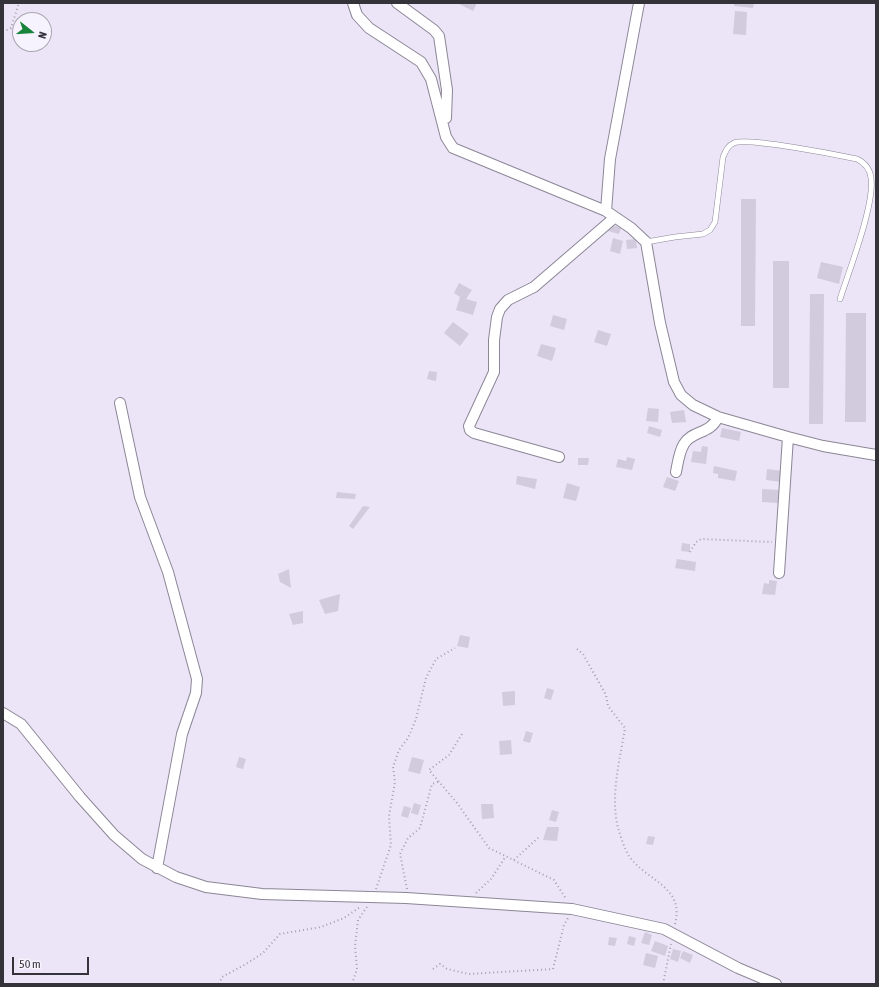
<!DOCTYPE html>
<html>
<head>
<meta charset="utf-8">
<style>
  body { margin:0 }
  #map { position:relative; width:879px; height:987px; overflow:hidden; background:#ebe5f7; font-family:"Asap Condensed",sans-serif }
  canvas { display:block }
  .frame { position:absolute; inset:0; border:4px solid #35333a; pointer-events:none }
  .north { position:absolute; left:12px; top:12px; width:40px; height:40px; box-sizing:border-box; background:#f7f3fe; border:1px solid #a9a6b0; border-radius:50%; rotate:107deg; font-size:11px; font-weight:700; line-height:16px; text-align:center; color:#35333a }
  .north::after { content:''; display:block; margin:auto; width:14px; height:18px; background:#18843b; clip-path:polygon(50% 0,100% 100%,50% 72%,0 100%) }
  .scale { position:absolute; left:12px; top:957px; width:77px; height:18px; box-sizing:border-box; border:2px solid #35333a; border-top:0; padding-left:5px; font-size:12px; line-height:14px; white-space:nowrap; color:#35333a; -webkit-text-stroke:3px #f7f3fe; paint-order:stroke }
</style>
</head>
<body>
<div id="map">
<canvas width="879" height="987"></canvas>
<div class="frame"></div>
<div class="north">N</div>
<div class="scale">50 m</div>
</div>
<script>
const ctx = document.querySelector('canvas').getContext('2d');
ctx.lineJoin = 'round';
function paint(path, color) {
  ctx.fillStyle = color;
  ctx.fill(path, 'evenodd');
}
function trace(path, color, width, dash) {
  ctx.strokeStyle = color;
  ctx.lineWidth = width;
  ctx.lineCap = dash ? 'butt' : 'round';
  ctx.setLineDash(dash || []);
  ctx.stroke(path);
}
paint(new Path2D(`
  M457 3H477L473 11Z
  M734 3H754L753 8 734 6Z
  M735 11 747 12 746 35 733 34Z
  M741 199H756L755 326H741Z
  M610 224 621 228 619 234 608 231Z
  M613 238 623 241 620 254 610 251Z
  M636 239 637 248 627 249 626 240Z
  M773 261H789V388H773Z
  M821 262 843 267 839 284 817 278Z
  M459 283 472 290 466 299 477 302 473 315 456 310 460 297 454 293Z
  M810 294H824L823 424H809Z
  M846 313H866V422H845Z
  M553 315 567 319 564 330 550 326Z
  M453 322 469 334 460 346 444 333Z
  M598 330 611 334 607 346 594 342Z
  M541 344 556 348 552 361 537 356Z
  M429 371 437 372 436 381 427 379Z
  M648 408 659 409 658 422 646 421Z
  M684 410 686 422 672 423 670 412Z
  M649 426 662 430 660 437 647 433Z
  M722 428 741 432 739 441 720 437Z
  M702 446 708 447 706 464 691 462 693 451 701 452Z
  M627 457 635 459 632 470 616 467 618 459 626 461Z
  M578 458H589L588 465H578Z
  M714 466 737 471 735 481 718 478V474L713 473Z
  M767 469 783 471 781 482 766 480Z
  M517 476 537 479 535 489 516 484Z
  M667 477 679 481 675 491 663 487Z
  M567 483 580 487 576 501 563 498Z
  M762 489 779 490 778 503 762 502Z
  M337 492 356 494 355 499 336 498Z
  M363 506 370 507 353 529 349 526Z
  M682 543 690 544V552L681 551Z
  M677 559 696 562 695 571 675 568Z
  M289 569 291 588 280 582 278 574Z
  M769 580 777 581 775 595 762 594 764 583 769 584Z
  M340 594 338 611 325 614 319 600Z
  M303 611V623L293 625 289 614Z
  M460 635 470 637 468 648 457 646Z
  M547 688 554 690 551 700 544 698Z
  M515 691V705L503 706 502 692Z
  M526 731 533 733 530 743 523 741Z
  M511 740 512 754 500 755 499 741Z
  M239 757 246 759 243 769 236 767Z
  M412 757 424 760 420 774 408 771Z
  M414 803 421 805 418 815 411 813Z
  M481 804H493L494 818 482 819Z
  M404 806 411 808 408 818 401 816Z
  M552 810 559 812 556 822 549 820Z
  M547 827H559L557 841 543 840Z
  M648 836 655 837 653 845 646 844Z
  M645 932 652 935 649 945 641 943Z
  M629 936 636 938 634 946 627 944Z
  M609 937 617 938 615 946 608 945Z
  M655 941 668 946 665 956 651 951Z
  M673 949 681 951 678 962 670 959Z
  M683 951 693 955 690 963 680 958Z
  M646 953 658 956 655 968 643 965Z`), '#d1cbdd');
const lane = new Path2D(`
  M646 242 675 237 703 234 710 230 715 222 723 157C726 151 727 146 734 143 747 137 838 155 857 159 865 163 870 169 871 178 875 204 849 271 840 299`);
const street = new Path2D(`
  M353 3 357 15 369 28 421 62 431 79 446 137 453 148 606 211 631 228 646 242 660 323 674 382 681 395 693 405 718 417 788 437 823 446 876 455
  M397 3 434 30 439 36 447 90 446 118
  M606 211 610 159 639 3
  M120 403 140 497 168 572 197 679 196 693 182 734 157 868
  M559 457 474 433 470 430 469 426 494 372V340L497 317 500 309 508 300 534 287 614 218
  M676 472C678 462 679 452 684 444 692 430 710 435 718 417
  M779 573 788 437
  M3 713 21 724 80 797 114 835 142 859 176 877 206 887 262 894 406 898 572 909 664 929 738 968 776 984`);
trace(lane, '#8c8696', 6);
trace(street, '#8c8696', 12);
trace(new Path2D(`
  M875 3 876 5
  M3 32 11 28 19 3
  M690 552 696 542 701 539 772 542
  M577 649 583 654 606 695 608 706 625 728C620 760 610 795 618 828 621 837 624 848 629 856 646 881 685 886 675 924
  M462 734 449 755 429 770 457 803 489 848 554 880 566 899
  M514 860 539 837
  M376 889 391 845 389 816 395 782 393 767 399 750 408 738 416 719 426 678 436 659 455 648
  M407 889 400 854 408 838 420 828 432 784 438 782
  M476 893 491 879 506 856
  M433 969 440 964 447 969 469 974 553 969 564 925 568 918
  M219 984 222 977 246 964 263 953 280 934 321 927 344 918 360 907
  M352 984 357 969 355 946 358 920 367 907
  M663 984 671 944`), '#a4a0ad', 2, [1, 3]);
trace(lane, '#fff', 5);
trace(street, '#fff', 10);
</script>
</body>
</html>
